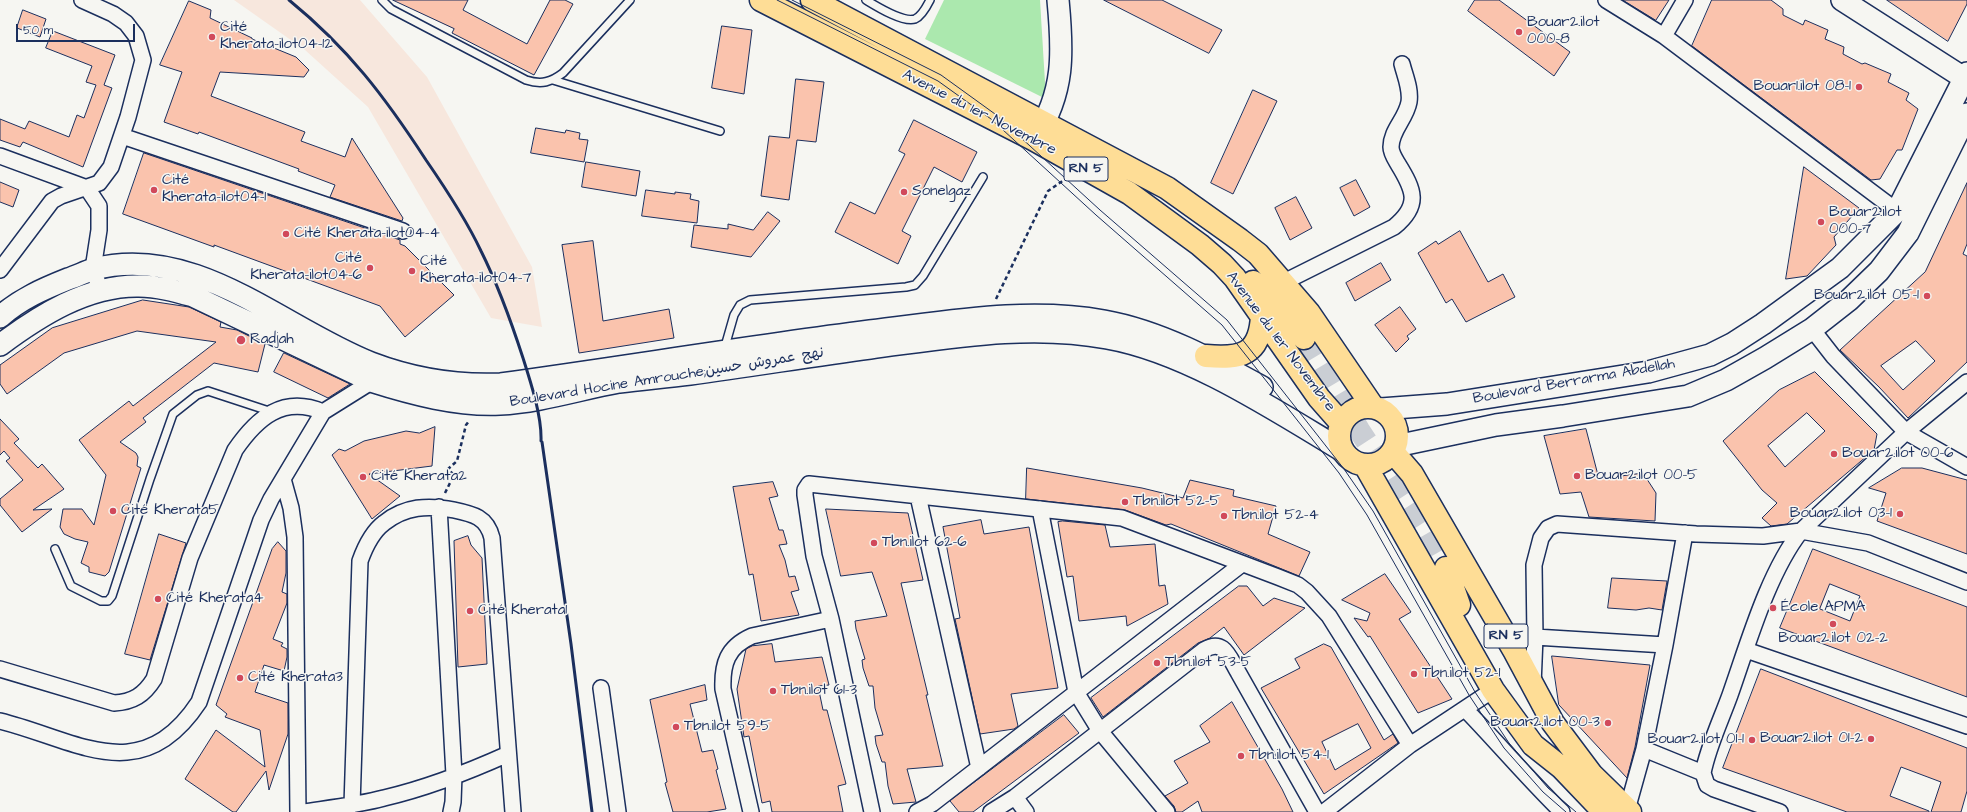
<!DOCTYPE html>
<html>
<head>
<meta charset="utf-8">
<style>
  body { margin:0 }
  #map { position:relative; width:1967px; height:812px; overflow:hidden; background:#f6f6f2; font-family:"Architects Daughter",sans-serif }
  canvas { display:block }
  .scale { position:absolute; left:16px; top:24px; width:119px; height:18px; box-sizing:border-box; border:2px solid #1b2f5e; border-top:0; padding-left:5px; font-size:12px; line-height:14px; white-space:nowrap; color:#1b2f5e; -webkit-text-stroke:3px #f6f6f2; paint-order:stroke }
</style>
</head>
<body>
<div id="map">
<canvas width="1967" height="812"></canvas>
<div class="scale">50 m</div>
</div>
<script>
const ctx = document.querySelector('canvas').getContext('2d');
ctx.lineJoin = 'round';
function paint(path, color) {
  ctx.fillStyle = color;
  ctx.fill(path, 'evenodd');
}
function trace(path, color, width, dash) {
  ctx.strokeStyle = color;
  ctx.lineWidth = width;
  ctx.lineCap = dash ? 'butt' : 'round';
  ctx.setLineDash(dash || []);
  ctx.stroke(path);
}
function drawText(font, color, halo, rows, align = 'center') {
  ctx.font = font + ' "Architects Daughter","Playpen Sans Arabic",sans-serif';
  ctx.lineWidth = 3;
  ctx.setLineDash([]);
  ctx.textBaseline = 'middle';
  ctx.strokeStyle = halo;
  ctx.fillStyle = color;
  for (const [text, x, y, turn = 0] of rows) {
    ctx.save();
    ctx.translate(x, y);
    ctx.rotate((+turn || 0) * Math.PI / 180);
    ctx.textAlign = isNaN(turn) ? turn : align;
    if (halo) ctx.strokeText(text, 0, 0);
    ctx.fillText(text, 0, 0);
    ctx.restore();
  }
}
paint(new Path2D(`
  M234 0H360L427 77 532 267 542 327 491 318 368 107 305 50Z`), '#f7e7dd');
paint(new Path2D(`
  M944 0H1040L1046 99 925 39Z`), '#abe8ae');
const building = new Path2D(`
  M393 0H468L463 10 527 44 550 0H565L573 4 534 75 452 33 454 29Z
  M1104 0H1162L1222 30 1209 53Z
  M1475 0H1499L1570 52 1554 76 1468 11Z
  M1623 0H1669L1656 20Z
  M1712 0H1771L1783 9V15L1803 25 1805 20 1828 30 1825 39 1844 47 1843 54 1862 64 1865 63 1891 74 1888 82 1909 93 1906 100 1918 109 1902 150H1897L1880 179 1871 180 1692 46Z
  M1887 0H1967V4L1948 41Z
  M189 1 211 10 210 18 252 38V39L296 57 309 70 304 77 220 72 211 96 305 132 301 141 345 157 352 138 403 218 402 221 330 197 335 185 298 171 299 169 199 132 198 134 164 122 182 72 160 65Z
  M23 10 46 19 40 37 17 28Z
  M722 26 752 30 744 94 712 88Z
  M53 31 115 55 104 85 112 88 83 167 23 142 20 147 0 140V119L25 129 29 121 69 137 77 115 84 118 96 85 86 82 92 66 46 48Z
  M796 79 824 82 816 142 797 140 789 200 761 196 769 136 789 138Z
  M1253 90 1277 101 1233 194 1211 183Z
  M914 120 977 152 962 182 934 167 902 231 911 236 898 264 835 232 850 202 875 214 905 154 899 151Z
  M536 128 565 133 566 130 580 133 579 139 588 140 584 162 531 153Z
  M144 153 400 240V244L405 246 454 295 405 337 380 306 214 245V247L123 214Z
  M586 162 640 171 636 196 582 187Z
  M1804 167 1859 208 1834 237 1836 245 1807 276 1786 279Z
  M1356 180 1370 207 1354 216 1340 188Z
  M0 182 19 190 13 207 0 202Z
  M1967 183V244L1963 254 1967 256V362L1908 418 1879 387 1840 350 1925 272ZM1916 341 1935 361 1903 390 1881 366Z
  M646 190 675 194V192L691 194 690 199 699 201 697 223 642 216Z
  M1296 197 1312 228 1290 240 1275 208Z
  M768 212 780 221 751 257 691 247 694 225 728 229V224L753 230Z
  M1460 231 1488 282 1503 274 1515 297 1466 322 1452 299 1446 303 1418 253 1436 241 1438 244Z
  M593 241 603 321 669 309 674 338 579 353 562 245Z
  M1381 263 1391 280 1355 301 1346 283Z
  M143 300 189 307 221 322 220 327 237 330 265 344 258 372 214 363 143 418 146 422 120 442 136 453 138 457 137 466 141 468 109 572 105 576 89 572V567L81 563 88 542 75 539 64 534 60 527 63 509H82L94 525 106 475 79 440 129 401 133 406 216 342 137 331 64 353 7 394 0 384V365L52 328Z
  M1400 307 1416 329 1407 336 1409 339 1396 352 1375 325Z
  M284 353 350 384 328 398 274 372Z
  M1815 372 1877 434 1874 450 1787 524 1771 526 1762 518 1777 503 1762 490 1723 441 1779 390ZM1807 413 1825 431 1785 467 1768 446Z
  M0 419 19 439 14 443 38 468 42 464 64 489 33 510 52 509 22 532 0 505V499L23 480 6 461 10 458 4 451 0 455Z
  M435 427 432 466 369 474 400 496 372 519 332 455 339 449 345 451 364 441 406 431 419 433Z
  M1586 429 1599 479 1643 473 1656 493 1655 521 1589 517 1581 492 1560 494 1544 436Z
  M1027 468 1142 488 1183 498 1190 480 1234 490 1233 496 1276 506 1268 534 1310 552 1299 576 1171 524 1166 525 1125 510 1026 499Z
  M1902 468H1922L1967 480V554L1877 521 1886 493 1869 488Z
  M773 482 778 496 769 498 779 530H783L787 544 779 545 785 560 789 577 795 576 799 590 791 592 799 615 761 621 753 574 749 575 733 487Z
  M826 509 908 513 923 580 901 583 928 695H926L943 766 907 769 916 802 893 804 888 786 885 762H882L876 744 875 736 883 735 875 708 873 686H869L863 668 862 660 865 659 856 629 855 621 887 616 881 598 872 572 841 576Z
  M981 520 984 534 1029 527 1058 688 1011 694 1018 726 1014 729 980 734 955 619 960 618 943 527Z
  M1063 521 1105 525 1110 547 1155 544 1159 586 1165 585 1168 604 1127 626 1126 616 1079 621 1073 576 1067 577 1058 522Z
  M159 534 186 543 150 660 125 654Z
  M468 536 471 545 482 558 487 664 458 667 454 541Z
  M278 542 286 551V573L282 592 287 594V603L273 639 283 643 281 646 287 649V657L284 671 264 665 255 692 288 703V734L269 790 266 771 236 812H233L185 779 216 730 265 767 260 730 225 717 227 714 216 705 272 549Z
  M1813 549 1967 607V697L1780 628ZM1830 584 1860 596 1850 621 1820 609Z
  M1385 574 1411 612 1399 619 1452 699 1418 713 1370 636 1368 637 1354 618 1367 621 1370 613 1342 600Z
  M1612 578 1667 581 1662 610 1649 608 1636 610 1608 608Z
  M1239 586H1247L1263 606 1274 598 1305 608 1244 655 1224 627 1210 638 1198 643 1103 717 1091 698Z
  M772 644 775 662 822 657 829 685 818 686 823 710H827L846 784 838 786 843 812H772L770 801 762 803 749 736 744 737 737 689 746 649 752 646Z
  M1324 644 1331 647 1384 740 1393 734 1398 743 1324 794 1261 688 1300 668 1295 659ZM1358 724 1371 748 1335 770 1322 742Z
  M1552 656 1650 665 1635 747 1627 778 1559 705Z
  M1761 669 1967 748V791L1961 812H1931L1941 782 1901 767 1890 796 1929 811V812H1847L1723 768Z
  M705 685 707 700 690 704 702 752 713 750 718 769 716 770 726 809 707 812H673L665 783 667 782 650 700Z
  M1232 702 1282 789 1293 812H1202L1198 801 1182 812H1176L1174 806 1165 796 1188 783 1174 761 1210 742 1200 726Z
  M1064 715 1079 733 973 812H959L950 801Z`);
paint(building, '#fac3ad');
trace(building, '#1b2f5e', 1);
trace(new Path2D(`
  M1304 338 1359 430 1425 531 1446 568`), '#caced4', 22, [22, 11]);
const lane = new Path2D(`
  M382 0 391 9 526 80C542 85 551 82 563 73L630 0
  M866 0C876 6 903 23 915 19 922 16 927 6 930 0
  M553 80 720 131
  M724 350 734 315 740 305 750 300 906 287 915 285 923 276 983 177
  M55 549 71 586 101 601H108L112 596 150 479 173 414 197 395 208 391 272 412`);
const street = new Path2D(`
  M1606 0 1664 36 1897 211
  M1664 36 1685 0
  M122 136 403 231
  M0 156 87 188 99 206V230L93 269 101 292
  M0 270 52 201 61 196 99 183 111 167 128 117 143 60 136 36 126 23 113 14 82 0
  M1284 282 1394 227C1421 205 1414 190 1398 164 1395 159 1391 153 1391 147 1391 130 1406 119 1409 102 1411 89 1405 76 1402 64
  M1812 329 1833 356 1906 432 1967 467
  M283 479 291 508 295 537 298 812
  M918 496 979 768
  M439 507 454 775 453 802 451 812
  M1040 509 1076 692 1100 731 1167 812
  M1535 637 1665 645 1685 533
  M1746 650 1967 726
  M0 669 114 703C133 702 144 695 154 679L190 558 235 450C257 418 283 395 323 412
  M1533 685 1535 637 1534 565 1541 538 1548 528 1557 524 1696 534 1763 536 1801 531 1868 543 1967 582
  M601 688 618 812
  M1465 709C1498 743 1528 779 1562 812
  M0 721C77 740 141 790 199 702L261 520 271 499 323 412 379 377
  M1644 749 1703 773
  M1015 797 1026 812
  M352 805 360 561C365 547 372 532 384 523 405 506 428 505 454 510 473 514 487 517 492 538L513 812
  M1627 810 1644 749 1665 645
  M303 812C330 808 358 805 384 798 427 788 468 772 508 754
  M751 812 723 689C722 664 727 647 752 636L831 619
  M872 812 831 619 814 556 805 495V490L809 484 1122 518 1278 577 1298 585 1307 592 1329 616 1410 745
  M917 812 932 804 1242 564
  M991 812 1015 797 1204 650C1224 638 1229 657 1238 672L1317 812
  M1324 812 1410 745 1493 690
  M1780 812 1714 789 1707 785 1703 773C1708 747 1721 720 1730 695 1748 644 1768 573 1801 531L1906 432 1967 382`);
const secondary = new Path2D(`
  M1842 0 1967 80
  M1035 138C1065 92 1063 52 1058 0
  M0 317C20 299 43 289 68 279 77 276 85 272 94 269 196 243 282 328 371 363 413 379 456 386 501 384 624 367 746 347 870 331 947 322 1026 307 1104 321 1160 331 1213 360 1262 387
  M0 345C39 316 87 285 139 286 157 286 175 291 193 296L371 381C412 394 457 406 500 404 540 402 580 389 619 382 643 379 666 377 690 374 750 366 810 356 870 348 948 338 1028 323 1107 338 1187 352 1273 409 1343 451
  M1381 409 1447 404 1648 372 1710 355 1732 344 1763 324 1840 268 1897 211 1967 73
  M1396 446 1496 425 1563 416 1688 396 1726 380 1765 358 1812 329 1849 300 1879 271 1908 233 1967 114`);
const primary = new Path2D(`
  M761 0 1033 139 1129 193 1200 245 1222 264 1235 278 1319 398 1341 423
  M812 0 1167 188 1240 240 1258 254 1309 313 1373 407
  M1253 282 1304 338
  M1206 356C1241 359 1260 355 1262 316
  M1339 436a29 29 0 1 1 58 0a29 29 0 1 1-58 0Z
  M1393 452 1412 474 1515 652 1553 723 1592 775 1630 812
  M1365 465 1493 690 1533 745 1562 768 1604 812
  M1446 568 1459 605`);
trace(lane, '#1b2f5e', 10);
trace(street, '#1b2f5e', 18);
trace(secondary, '#1b2f5e', 24);
trace(primary, '#1b2f5e', 25);
trace(new Path2D(`
  M996 299 1048 191 1067 178
  M445 493 454 475 448 469 457 461 466 425 469 421`), '#1b2f5e', 2.5, [4, 3]);
trace(lane, '#f6f6f2', 7);
trace(street, '#f6f6f2', 15);
trace(secondary, '#f6f6f2', 21);
trace(primary, '#fedd96', 22);
trace(new Path2D(`
  M777 0 938 81 991 119 1096 215 1222 325 1339 473 1367 515 1469 695 1504 748 1543 792 1566 812
  M792 0 941 75 995 114 1100 210 1227 320 1344 469 1373 511 1475 692 1509 743 1548 788 1576 812`), '#1b2f5e', 1);
trace(new Path2D(`
  M289 0C348 48 385 97 426 160 446 189 466 219 481 251 498 285 511 321 523 358 531 383 542 417 541 441
  M542 442 571 644 592 812`), '#1b2f5e', 3);
for (const [x, y, r, color] of [
  [1519,32,4,"#d1495b"],
  [212,37,4,"#d1495b"],
  [1859,87,4,"#d1495b"],
  [154,190,4,"#d1495b"],
  [904,192,4,"#d1495b"],
  [1821,222,4,"#d1495b"],
  [286,234,4,"#d1495b"],
  [370,268,4,"#d1495b"],
  [412,271,4,"#d1495b"],
  [1927,296,4,"#d1495b"],
  [241,340,5,"#d1495b"],
  [1834,454,4,"#d1495b"],
  [1577,476,4,"#d1495b"],
  [363,477,4,"#d1495b"],
  [1125,502,4,"#d1495b"],
  [113,511,4,"#d1495b"],
  [1900,514,4,"#d1495b"],
  [1224,516,4,"#d1495b"],
  [874,543,4,"#d1495b"],
  [158,599,4,"#d1495b"],
  [1773,608,4,"#d1495b"],
  [470,611,4,"#d1495b"],
  [1833,624,4,"#d1495b"],
  [1157,663,4,"#d1495b"],
  [1414,674,4,"#d1495b"],
  [240,678,4,"#d1495b"],
  [773,691,4,"#d1495b"],
  [1608,723,4,"#d1495b"],
  [676,727,4,"#d1495b"],
  [1871,739,4,"#d1495b"],
  [1752,740,4,"#d1495b"],
  [1241,756,4,"#d1495b"]
]) {
  const dot = new Path2D();
  dot.arc(x, y, r, 0, 2 * Math.PI);
  ctx.fillStyle = color;
  ctx.fill(dot);
  trace(dot, '#f6f6f2', 1.5);
}
for (const [x, y, w] of [
  [1086,169,44],
  [1506,636,44]
]) {
  const box = new Path2D();
  box.roundRect(x - w / 2, y - 12, w, 24, 3);
  ctx.fillStyle = '#f6f6f2';
  ctx.fill(box);
  trace(box, '#1b2f5e', 1);
}
drawText('bold 14px', '#1b2f5e', null, [
  ["RN 5",1086,169],
  ["RN 5",1506,636]
]);
drawText('15px', '#1b2f5e', '#f6f6f2', [
  ["Bouar2.ilot",1527,23],
  ["000-8",1527,40],
  ["Cité",220,28],
  ["Kherata-ilot04-12",220,45],
  ["Bouar1.ilot 08-1",1851,87,"right"],
  ["Cité",162,181],
  ["Kherata-ilot04-1",162,198],
  ["Sonelgaz",912,192],
  ["Bouar2.ilot",1829,213],
  ["000-7",1829,230],
  ["Cité Kherata-ilot04-4",294,234],
  ["Cité",362,259,"right"],
  ["Kherata-ilot04-6",362,276,"right"],
  ["Cité",420,262],
  ["Kherata-ilot04-7",420,279],
  ["Bouar2.ilot 05-1",1919,296,"right"],
  ["Radjah",250,340],
  ["Bouar2.ilot 00-6",1842,454],
  ["Bouar2.ilot 00-5",1585,476],
  ["Cité Kherata2",371,477],
  ["Tbn.ilot 52-5",1133,502],
  ["Cité Kherata5",121,511],
  ["Bouar2.ilot 03-1",1892,514,"right"],
  ["Tbn.ilot 52-4",1232,516],
  ["Tbn.ilot 62-6",882,543],
  ["Cité Kherata4",166,599],
  ["École APMA",1781,608],
  ["Cité Kherata1",478,611],
  ["Bouar2.ilot 02-2",1833,639,"center"],
  ["Tbn.ilot 53-5",1165,663],
  ["Tbn.ilot 52-1",1422,674],
  ["Cité Kherata3",248,678],
  ["Tbn.ilot 61-3",781,691],
  ["Bouar2.ilot 00-3",1600,723,"right"],
  ["Tbn.ilot 59-5",684,727],
  ["Bouar2.ilot 01-2",1863,739,"right"],
  ["Bouar2.ilot 01-1",1744,740,"right"],
  ["Tbn.ilot 54-1",1249,756]
], 'left');
drawText('15px', '#1b2f5e', '#f6f6f2', [
  ["Avenue du 1er Novembre",979,113,27],
  ["Avenue du 1er Novembre",1280,342,53],
  ["Boulevard Hocine Amrouche;نهج عمروش حسين",667,378,-9],
  ["Boulevard Berrarma Abdellah",1574,382,-10]
]);
</script>
</body>
</html>
